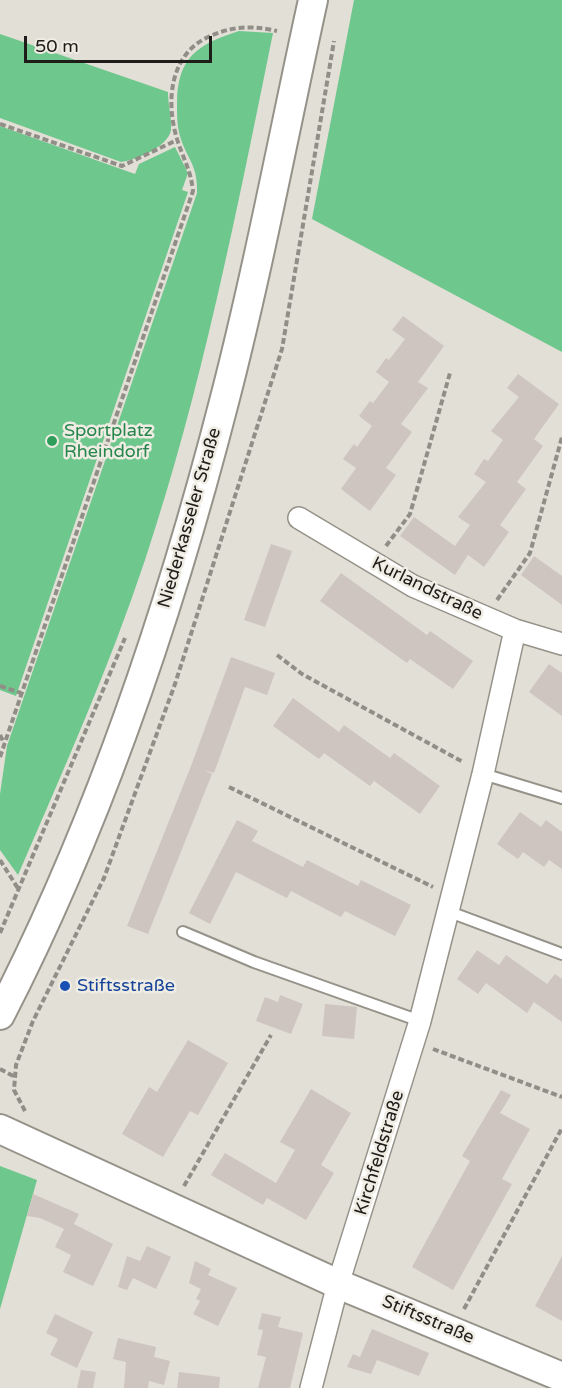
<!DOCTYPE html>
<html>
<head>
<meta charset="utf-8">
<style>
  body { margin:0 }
  #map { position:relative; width:562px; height:1388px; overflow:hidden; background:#e2dfd6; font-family:"Varela Round",sans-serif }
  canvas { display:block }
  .scale { position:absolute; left:24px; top:36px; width:188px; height:27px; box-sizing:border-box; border:3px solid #1e1d19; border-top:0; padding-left:8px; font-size:18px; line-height:21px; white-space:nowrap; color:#1e1d19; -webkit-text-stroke:4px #efece3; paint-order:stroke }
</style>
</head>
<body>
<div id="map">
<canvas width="562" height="1388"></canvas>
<div class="scale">50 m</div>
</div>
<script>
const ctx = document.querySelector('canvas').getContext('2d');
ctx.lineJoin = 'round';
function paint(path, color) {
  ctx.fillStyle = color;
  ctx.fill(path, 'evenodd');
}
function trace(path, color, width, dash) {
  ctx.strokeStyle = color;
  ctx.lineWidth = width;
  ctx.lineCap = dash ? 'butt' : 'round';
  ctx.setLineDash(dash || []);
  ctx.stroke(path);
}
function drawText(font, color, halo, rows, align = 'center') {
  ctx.font = font + ' "Varela Round",sans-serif';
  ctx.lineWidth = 5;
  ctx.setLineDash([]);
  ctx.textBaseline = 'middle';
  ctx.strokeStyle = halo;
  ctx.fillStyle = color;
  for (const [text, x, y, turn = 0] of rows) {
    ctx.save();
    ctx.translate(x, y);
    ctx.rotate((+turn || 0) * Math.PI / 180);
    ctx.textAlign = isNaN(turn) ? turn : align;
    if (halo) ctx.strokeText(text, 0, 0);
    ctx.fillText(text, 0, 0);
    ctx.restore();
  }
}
paint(new Path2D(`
  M354 0H562V352L312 219Z
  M239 31 273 33C237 210 202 389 145 560 109 668 63 771 18 875L0 850V794L7 746 197 193C198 164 187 160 180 136 177 125 177 115 177 104 177 57 198 44 239 31Z
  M0 34 168 92C168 104 172 119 171 130 168 147 136 160 121 162L0 118Z
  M0 126 135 174 139 164 175 147 188 173 182 190 188 192 16 696 0 690Z
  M0 1166 37 1180 0 1309Z`), '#6ec78c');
paint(new Path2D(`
  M403 316 444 346 418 382 428 388 401 424 412 432 386 468 396 475 370 511 341 489 356 468 343 459 354 444 357 447 372 426 359 416 370 401 373 403 389 382 376 372 386 358 389 360 405 339 392 330Z
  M518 374 559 404 534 439 543 446 517 482 526 489 500 525 509 532 484 567 468 555 455 575 400 536 414 517 455 546 470 525 458 517 486 482 474 474 484 459 488 461 503 440 491 431 519 397 507 388Z
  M271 544 292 551 265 627 244 620Z
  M534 556 562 576V605L521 575Z
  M341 573 427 635 430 631 473 661 453 689 410 659 407 663 320 601Z
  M231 657 275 673 267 695 245 687 214 773 204 770 212 774 148 934 127 926 191 766Z
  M549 664 562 673V716L529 692Z
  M293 698 339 732 344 725 390 758 394 753 440 786 420 814 374 781 370 786 324 753 319 759 273 726Z
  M520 812 541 827 546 820 562 832V869L549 860 544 867 523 852 518 859 497 844Z
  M237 820 258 831 252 841 303 867 307 860 358 886 361 880 411 905 395 936 345 911 341 917 291 891 287 898 236 872 210 924 189 913Z
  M477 950 499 965 506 955 547 984 555 974 562 979V1022L534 1002 527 1013 486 983 478 994 457 979Z
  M280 995 303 1004 291 1034 256 1021 265 997 278 1002Z
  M325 1004 357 1007 354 1039 322 1036Z
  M188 1040 228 1063 198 1115 190 1111 163 1157 122 1134 149 1087 157 1092Z
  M311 1089 351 1113 321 1165 334 1173 306 1220 267 1198 263 1205 211 1175 225 1153 276 1183 295 1150 280 1142Z
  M501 1090 511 1095 500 1113 530 1129 502 1179 512 1184 453 1290 412 1267 470 1161 462 1156Z
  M33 1194 79 1214 74 1224 113 1244 93 1286 63 1272 71 1255 55 1247 64 1229 40 1218 27 1216Z
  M147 1246 171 1257 156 1289 133 1278 127 1290 118 1287 127 1256 140 1261Z
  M562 1256V1321L535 1306Z
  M195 1261 211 1269 208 1275 237 1288 218 1326 193 1314 200 1301 196 1299 201 1289 189 1283Z
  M262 1313 281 1317 278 1327 303 1333 290 1388H258L266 1357 257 1355 263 1330 258 1329Z
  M55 1314 93 1332 77 1368 50 1355 58 1339 46 1333Z
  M372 1329 429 1353 419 1376 377 1360 371 1374 347 1367 353 1354 360 1357Z
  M118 1338 156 1347 154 1357 170 1361 164 1385 149 1381 148 1388H124L126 1362 113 1359Z
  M81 1370 96 1372 93 1388H77Z
  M179 1372 220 1377 219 1388H177Z`), '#cec4c0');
const lane = new Path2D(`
  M483 774 562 798
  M447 911 562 954
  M183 932 254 962 420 1021`);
const street = new Path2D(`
  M299 518 413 586 515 630 562 644
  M311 1388 338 1284 420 1021 483 774 515 630`);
const secondary = new Path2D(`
  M0 1015C100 821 171 609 225 398 259 266 284 132 313 0
  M0 1129 338 1284 562 1377`);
trace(lane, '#959289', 14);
trace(street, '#959289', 24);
trace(secondary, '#959289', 32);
trace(new Path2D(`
  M0 124 122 166 177 140
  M386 546 410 514 450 373
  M497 600 530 553 562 437
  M277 655 302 674 463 762
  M0 686 21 693
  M0 735 4 743
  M0 757 193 191C191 171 183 158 177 139 166 103 169 57 206 38 231 26 250 25 277 31
  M229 787 433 887
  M0 860 19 890
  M0 933 125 638
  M433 1049 562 1097
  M0 1069 15 1077
  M25 1111 14 1090 16 1065 33 1021 104 878 175 684 282 349 334 41
  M184 1186 271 1035
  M464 1309 562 1128`), '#908e87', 4, [6, 3]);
trace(lane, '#fff', 10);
trace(street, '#fff', 21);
trace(secondary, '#fff', 28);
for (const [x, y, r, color] of [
  [52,441,6,"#2e9e5b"],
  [65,986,6,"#1a4fb4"]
]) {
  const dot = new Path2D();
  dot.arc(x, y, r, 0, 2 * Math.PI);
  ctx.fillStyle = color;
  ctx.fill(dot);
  trace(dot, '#efece3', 2);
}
drawText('18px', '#27864d', '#efece3', [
  ["Sportplatz",64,431],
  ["Rheindorf",64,452]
], 'left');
drawText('18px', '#1e1d19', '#efece3', [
  ["Niederkasseler Straße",190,518,-74],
  ["Kurlandstraße",427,589,26],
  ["Kirchfeldstraße",380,1153,-73],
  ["Stiftsstraße",428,1320,23]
]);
drawText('18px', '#164399', '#efece3', [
  ["Stiftsstraße",77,986]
], 'left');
</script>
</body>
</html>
